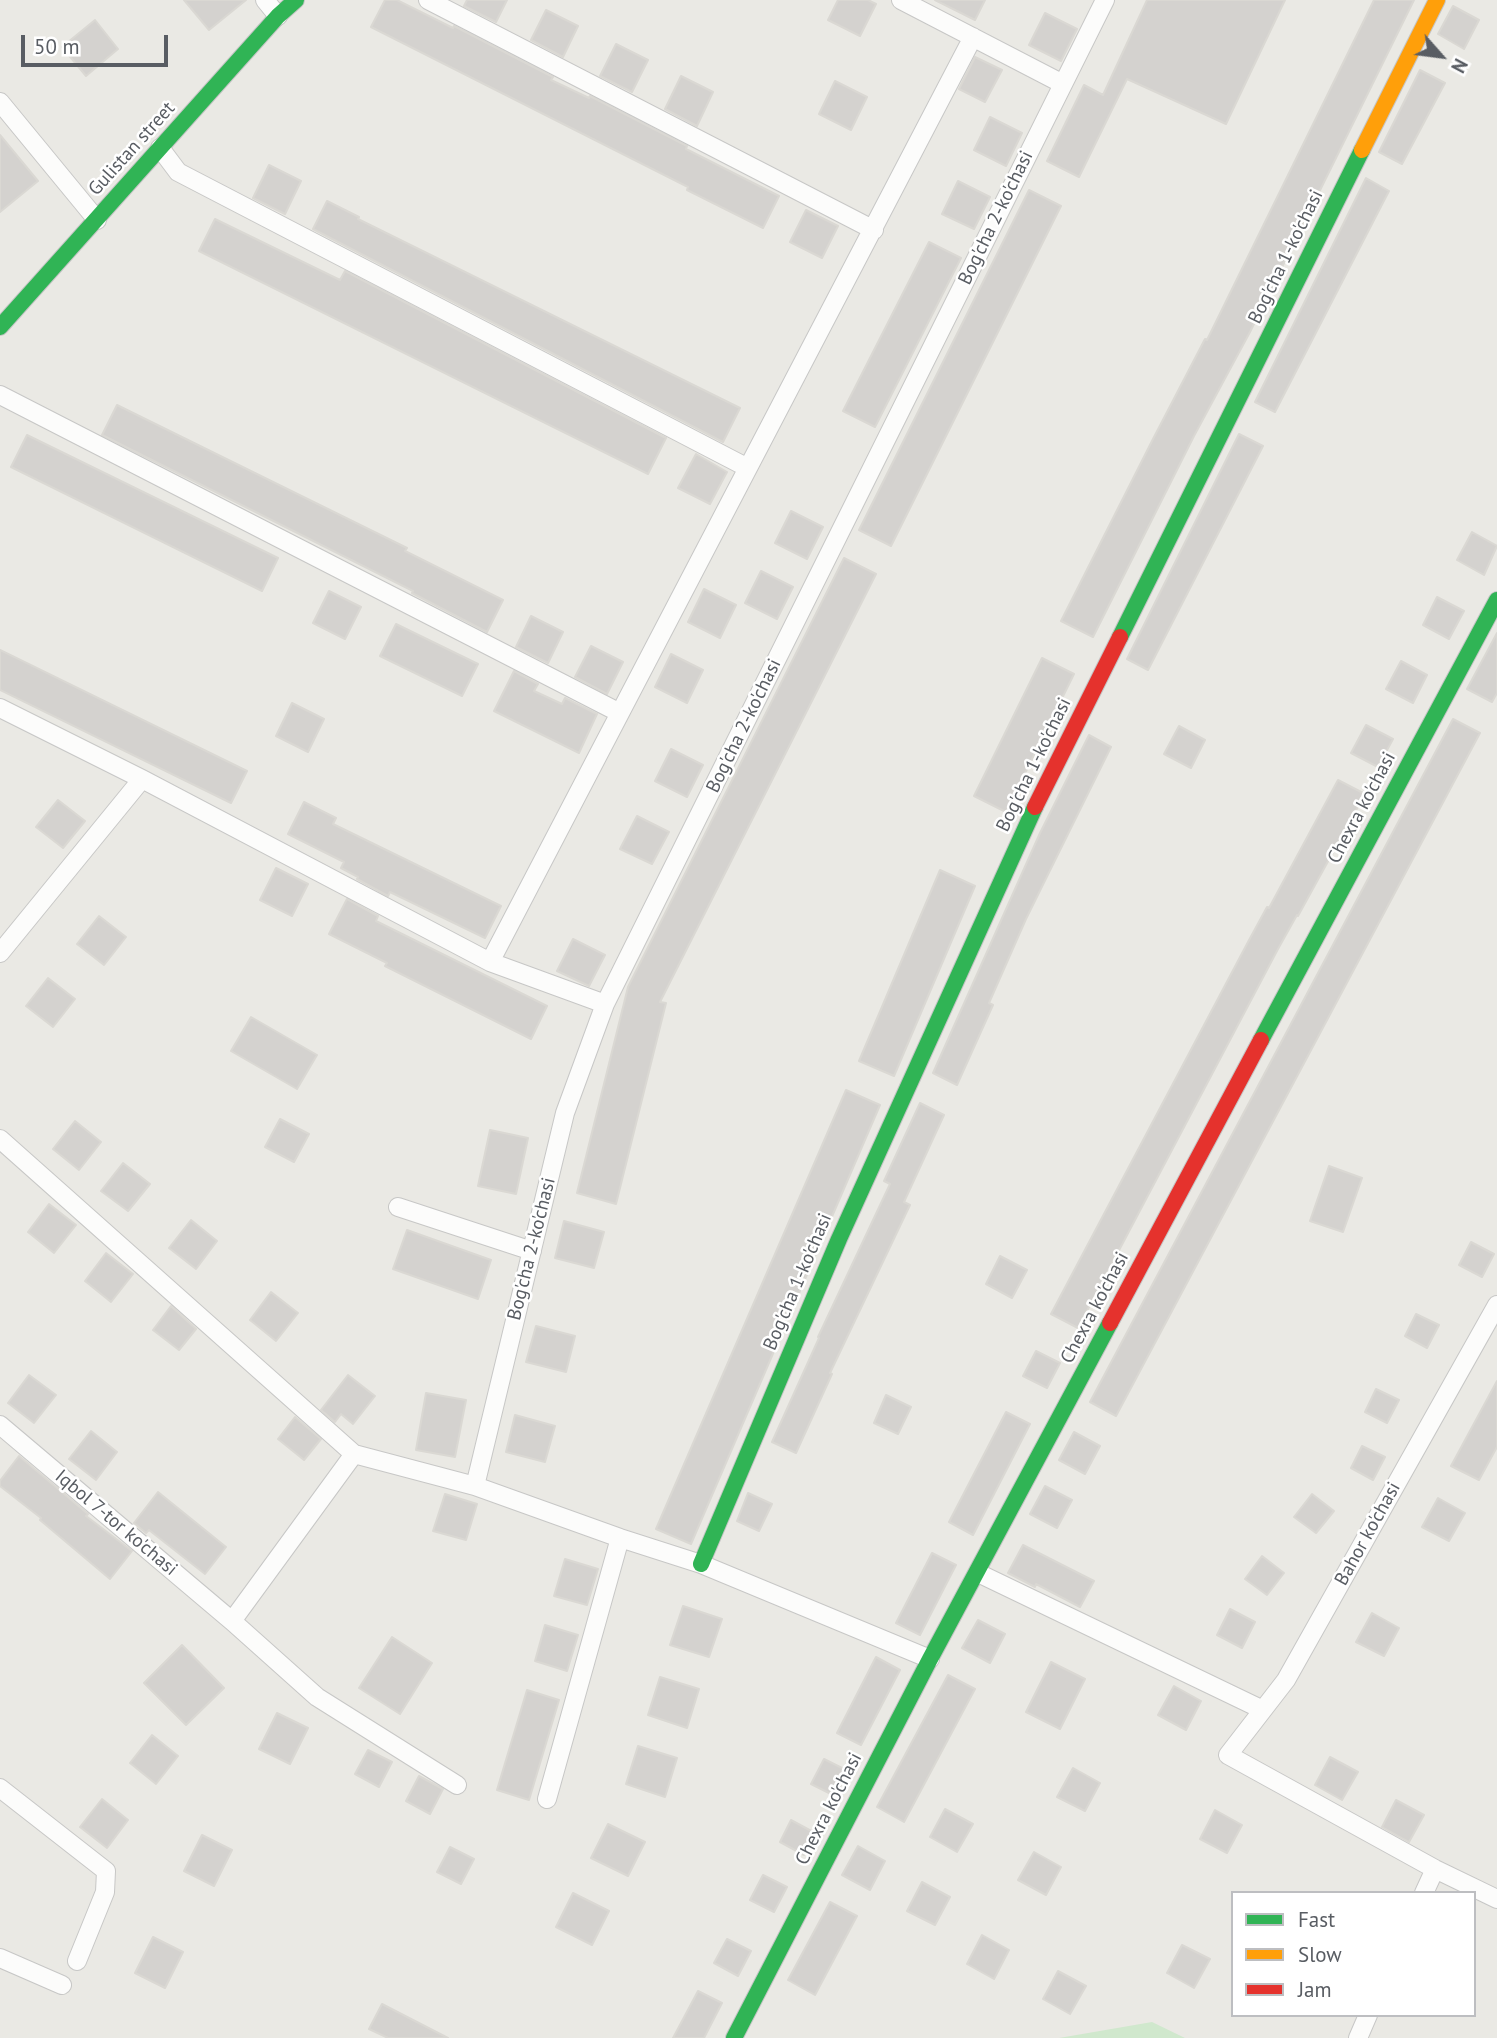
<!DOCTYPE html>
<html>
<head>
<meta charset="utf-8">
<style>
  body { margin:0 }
  #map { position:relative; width:1497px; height:2038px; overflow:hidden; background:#eae9e4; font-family:"PT Sans",sans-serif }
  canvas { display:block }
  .legend { position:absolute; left:1231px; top:1891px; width:245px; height:126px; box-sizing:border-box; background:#fff; border:2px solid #bdbec1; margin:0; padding:9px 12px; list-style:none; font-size:21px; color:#595d63 }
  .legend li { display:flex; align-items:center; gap:14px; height:35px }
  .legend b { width:35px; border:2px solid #bdbec1 }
  .north { position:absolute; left:1406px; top:21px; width:70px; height:70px; -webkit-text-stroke:5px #fff; paint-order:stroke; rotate:118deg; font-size:19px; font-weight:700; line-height:28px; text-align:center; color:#595d63 }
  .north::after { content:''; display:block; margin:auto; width:24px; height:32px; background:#595d63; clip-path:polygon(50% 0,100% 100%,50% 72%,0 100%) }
  .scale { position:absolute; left:21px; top:35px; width:147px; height:32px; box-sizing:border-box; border:4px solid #595d63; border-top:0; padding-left:9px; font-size:21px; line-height:24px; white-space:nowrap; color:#595d63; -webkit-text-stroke:5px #fff; paint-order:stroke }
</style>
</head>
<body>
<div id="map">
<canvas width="1497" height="2038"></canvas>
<ul class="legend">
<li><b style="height:9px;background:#30b455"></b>Fast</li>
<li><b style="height:9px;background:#ff9f0a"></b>Slow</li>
<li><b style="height:9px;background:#e5322d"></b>Jam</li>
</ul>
<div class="north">N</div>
<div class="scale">50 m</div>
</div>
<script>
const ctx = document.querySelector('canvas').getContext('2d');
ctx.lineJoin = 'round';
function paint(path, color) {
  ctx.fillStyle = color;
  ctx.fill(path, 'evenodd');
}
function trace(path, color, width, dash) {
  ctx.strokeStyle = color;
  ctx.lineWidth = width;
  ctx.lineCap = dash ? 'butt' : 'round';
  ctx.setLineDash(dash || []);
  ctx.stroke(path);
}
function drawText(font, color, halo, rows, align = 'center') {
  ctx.font = font + ' "PT Sans",sans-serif';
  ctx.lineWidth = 5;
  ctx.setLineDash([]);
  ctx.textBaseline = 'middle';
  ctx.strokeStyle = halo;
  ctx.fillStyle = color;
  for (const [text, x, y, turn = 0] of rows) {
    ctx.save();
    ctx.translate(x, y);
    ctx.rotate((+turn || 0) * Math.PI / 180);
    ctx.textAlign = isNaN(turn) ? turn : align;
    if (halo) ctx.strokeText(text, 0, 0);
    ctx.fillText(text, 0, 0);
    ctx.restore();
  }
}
paint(new Path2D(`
  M1152 2022 1185 2038H1059Z`), '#d0e8cd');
const building = new Path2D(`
  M184 0H246L209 30Z
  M385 0H397L453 28 454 26 553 77 551 80 589 98 590 96 687 146 686 149 779 196 763 228 687 190 688 187 371 27Z
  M467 0H507L496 22 464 6Z
  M838 0H868L876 4 860 36 828 20Z
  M935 0H985L975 20Z
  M1147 0H1285L1226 124 1127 79 1079 177 1047 161 1084 85 1103 95Z
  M1374 0H1414L1250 332 1194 436 1093 637 1061 621 1153 439 1205 339 1207 340Z
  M1453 6 1479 20 1464 49 1438 34Z
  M546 10 578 26 563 57 531 40Z
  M1045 13 1077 29 1061 61 1029 45Z
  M95 20 118 49 86 76 62 47Z
  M616 44 648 60 632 92 600 76Z
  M975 57 1002 70 985 102 959 89Z
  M1420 70 1445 83 1402 164 1379 152Z
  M681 76 713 92 697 126 665 109Z
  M835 81 867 97 851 130 819 114Z
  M990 117 1022 133 1006 166 974 150Z
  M0 135 38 181 0 212Z
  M269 165 301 181 285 214 253 198Z
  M1366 178 1389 191 1275 412 1255 402Z
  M958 181 990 197 974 229 942 214Z
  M1029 190 1061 206 891 546 859 530Z
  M327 201 359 217 358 219 740 408 723 442 313 229Z
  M806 210 838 226 822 258 790 242Z
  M215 219 340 280 345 271 666 438 648 474 199 251Z
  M929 242 961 258 875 427 843 411Z
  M117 405 407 548 405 551 503 600 487 632 412 593 413 591 102 435Z
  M1239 434 1263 446 1148 670 1127 659Z
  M27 435 278 558 262 591 11 467Z
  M696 454 727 472 710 504 678 488Z
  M791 511 823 527 807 559 775 543Z
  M1472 532 1497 546 1484 575 1457 560Z
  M844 558 876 574 660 1002 666 1003 616 1204 577 1193 628 987Z
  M761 571 793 587 777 619 745 603Z
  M704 589 736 605 720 638 688 622Z
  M329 591 361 607 345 639 313 623Z
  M1437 597 1464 611 1449 639 1423 625Z
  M531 616 563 632 548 663 516 647Z
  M396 624 478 664 462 696 380 656Z
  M1497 633V693L1492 702 1467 689Z
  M591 646 623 662 607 694 575 677Z
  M0 650 247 771 231 803 0 690Z
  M671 654 703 670 687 703 655 687Z
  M1042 658 1074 674 1006 812 974 796Z
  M1401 661 1427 675 1413 703 1386 689Z
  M514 671 538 684 534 691 562 704 565 698 597 714 579 753 494 711Z
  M292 703 324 719 308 752 276 736Z
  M1453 719 1480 733 1116 1416 1090 1402Z
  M1366 725 1393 739 1378 767 1351 753Z
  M1179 726 1205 740 1191 768 1164 754Z
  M1089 735 1111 747 1026 919 989 1003 993 1005 957 1085 933 1073 1040 833Z
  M671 749 703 765 687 797 655 781Z
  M1338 780 1365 794 1298 916 1297 915 1278 949 1078 1328 1051 1314 1248 942 1267 907 1269 908Z
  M58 800 85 821 63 848 36 827Z
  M304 802 336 818 333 824 501 906 485 938 390 892 388 896 357 879 358 877 341 868 344 862 288 834Z
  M637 816 669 832 652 864 620 849Z
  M276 868 308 884 292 916 260 900Z
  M940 870 975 886 894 1076 859 1061Z
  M347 899 378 916 376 921 547 1006 531 1039 385 966 387 963 329 934Z
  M99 916 126 937 104 965 77 944Z
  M573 939 605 955 589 986 557 971Z
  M48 978 75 999 53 1027 26 1006Z
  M251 1017 317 1055 297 1089 231 1051Z
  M846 1090 880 1105 691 1544 656 1529Z
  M920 1103 944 1115 904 1202 910 1205 830 1373 832 1374 796 1453 772 1442 819 1338 818 1337 890 1184 884 1181Z
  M280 1119 309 1134 294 1162 265 1147Z
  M75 1121 101 1142 79 1170 53 1149Z
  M490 1130 528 1138 516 1194 478 1186Z
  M123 1163 150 1184 128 1211 101 1191Z
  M1329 1166 1362 1178 1343 1232 1310 1221Z
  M49 1204 76 1225 54 1253 28 1232Z
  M191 1220 217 1241 196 1269 169 1248Z
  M564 1221 604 1232 594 1268 555 1258Z
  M407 1230 491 1260 478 1299 393 1269Z
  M1471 1242 1494 1254 1482 1277 1459 1265Z
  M106 1253 133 1274 111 1302 85 1281Z
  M1000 1256 1027 1270 1012 1298 986 1284Z
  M271 1292 298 1313 276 1341 250 1320Z
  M171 1306 196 1329 179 1350 153 1330Z
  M1416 1314 1439 1325 1427 1348 1405 1336Z
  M536 1326 575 1336 566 1372 526 1362Z
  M1036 1351 1060 1363 1047 1388 1023 1376Z
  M29 1375 56 1395 34 1423 8 1403Z
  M348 1375 375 1396 353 1424 341 1414 335 1422 321 1410Z
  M1497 1381V1447L1479 1480 1451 1466Z
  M1376 1389 1399 1400 1387 1423 1365 1412Z
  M426 1393 466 1400 455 1457 416 1450Z
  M886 1395 911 1407 898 1434 874 1423Z
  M1006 1412 1030 1424 973 1535 949 1522Z
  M515 1415 555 1426 545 1462 506 1452Z
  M295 1417 321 1439 304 1460 278 1439Z
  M91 1431 117 1452 96 1480 69 1459Z
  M1074 1432 1100 1446 1085 1474 1059 1460Z
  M1362 1446 1385 1457 1373 1480 1351 1468Z
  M19 1456 88 1514 86 1516 132 1551 110 1579 40 1520 41 1518 0 1486V1481Z
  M1045 1486 1072 1500 1057 1528 1030 1514Z
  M158 1492 226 1547 205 1574 149 1530 146 1533 134 1523Z
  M748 1493 772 1504 759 1531 737 1521Z
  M445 1494 477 1504 466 1540 433 1531Z
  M1312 1494 1334 1511 1316 1533 1294 1517Z
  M1438 1498 1465 1513 1449 1541 1422 1527Z
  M1023 1545 1094 1581 1080 1607 1036 1584 1035 1587 1008 1573Z
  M932 1553 956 1565 920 1635 896 1623Z
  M1262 1556 1284 1573 1267 1595 1245 1579Z
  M565 1559 598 1569 587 1605 554 1596Z
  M683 1606 722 1619 709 1657 670 1645Z
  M1230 1609 1255 1622 1242 1648 1217 1635Z
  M1372 1613 1399 1628 1384 1656 1356 1642Z
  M978 1620 1005 1634 990 1663 962 1648Z
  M545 1625 578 1635 567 1671 535 1661Z
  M392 1637 432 1663 400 1714 359 1688Z
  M182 1645 224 1688 186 1725 144 1683Z
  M876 1657 900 1670 861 1745 837 1733Z
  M1051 1662 1085 1679 1060 1729 1026 1712Z
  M948 1675 975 1689 904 1822 877 1807Z
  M660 1677 699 1689 687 1728 648 1715Z
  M1174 1686 1201 1701 1186 1730 1158 1715Z
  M527 1690 559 1700 529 1800 497 1790Z
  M277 1713 308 1728 290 1764 259 1749Z
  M152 1735 178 1756 156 1784 130 1763Z
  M638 1746 677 1758 665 1797 626 1784Z
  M368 1750 392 1762 379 1787 355 1774Z
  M1330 1757 1358 1772 1342 1800 1315 1785Z
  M824 1759 848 1771 835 1796 811 1784Z
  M1073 1768 1100 1783 1085 1811 1057 1797Z
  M419 1776 443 1789 430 1814 406 1801Z
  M102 1799 128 1820 107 1848 80 1827Z
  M1396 1800 1424 1815 1409 1842 1382 1827Z
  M945 1809 973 1824 957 1852 930 1837Z
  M1215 1810 1242 1825 1227 1853 1200 1839Z
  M791 1820 815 1833 804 1855 780 1842Z
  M608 1824 645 1842 628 1876 591 1858Z
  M202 1835 232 1850 214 1886 184 1871Z
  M858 1846 885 1861 870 1890 842 1875Z
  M450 1847 474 1859 461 1884 437 1872Z
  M1034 1852 1061 1867 1046 1895 1018 1880Z
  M763 1875 787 1887 774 1912 750 1900Z
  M922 1882 950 1897 935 1925 907 1911Z
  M573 1893 609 1911 592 1945 556 1927Z
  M830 1902 857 1916 815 1995 788 1980Z
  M982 1935 1009 1950 994 1979 967 1964Z
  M153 1937 183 1952 165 1988 135 1973Z
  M727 1939 751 1951 738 1976 714 1963Z
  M1182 1945 1210 1959 1194 1988 1167 1973Z
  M1058 1971 1086 1986 1070 2014 1043 1999Z
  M698 1991 722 2003 704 2038H673Z
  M382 2004 448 2038H388L369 2029Z`);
paint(building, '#d4d2cf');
trace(building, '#dad8d3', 2);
const street = new Path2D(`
  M265 0 278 16
  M428 0 874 230
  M901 0 1063 84
  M0 102 97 220
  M160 148 178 172 748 468
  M0 395 620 713
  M0 708 142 779 490 962 605 1004
  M0 953 142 779
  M490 962 973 37
  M0 1139 354 1454 475 1486 620 1538 701 1564 930 1659
  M398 1207 532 1251
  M1497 1305 1286 1680 1228 1755 1435 1869 1497 1899
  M0 1425 232 1621 317 1697 457 1785
  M475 1486 565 1113 605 1004 1105 0
  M978 1573 1261 1709
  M232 1621 354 1454
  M0 1788 106 1871 105 1892 77 1961
  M547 1799 620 1538
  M1424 1893 1435 1869
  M0 1958 62 1985
  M1358 2038 1368 2015`);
const fast = new Path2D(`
  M0 327 278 16 296 0
  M1120 637 1362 150
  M1261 1040 1497 600
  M701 1564 839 1239 1035 807
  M734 2038 930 1659 1110 1323`);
const slow = new Path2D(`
  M1362 150 1437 0`);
const jam = new Path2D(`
  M1035 807 1120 637
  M1110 1323 1261 1040`);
trace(street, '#c7c7c6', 20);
trace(fast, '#c5c5c5', 18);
trace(slow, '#c5c5c5', 18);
trace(jam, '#c5c5c5', 18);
trace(street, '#fcfcfb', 18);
trace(fast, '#30b455', 16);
trace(slow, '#ff9f0a', 16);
trace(jam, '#e5322d', 16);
drawText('19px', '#595d63', '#fff', [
  ["Gulistan street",132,149,-48],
  ["Bog'cha 2-ko'chasi",996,218,-64],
  ["Bog'cha 1-ko'chasi",1286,257,-64],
  ["Bog'cha 2-ko'chasi",744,726,-64],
  ["Bog'cha 1-ko'chasi",1034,765,-64],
  ["Chexra ko'chasi",1362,808,-62],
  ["Bog'cha 2-ko'chasi",532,1249,-76],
  ["Bog'cha 1-ko'chasi",798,1282,-67],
  ["Chexra ko'chasi",1095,1308,-62],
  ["Iqbol 7-tor ko'chasi",116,1523,40],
  ["Bahor ko'chasi",1368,1534,-61],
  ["Chexra ko'chasi",829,1809,-63]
]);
</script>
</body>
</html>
